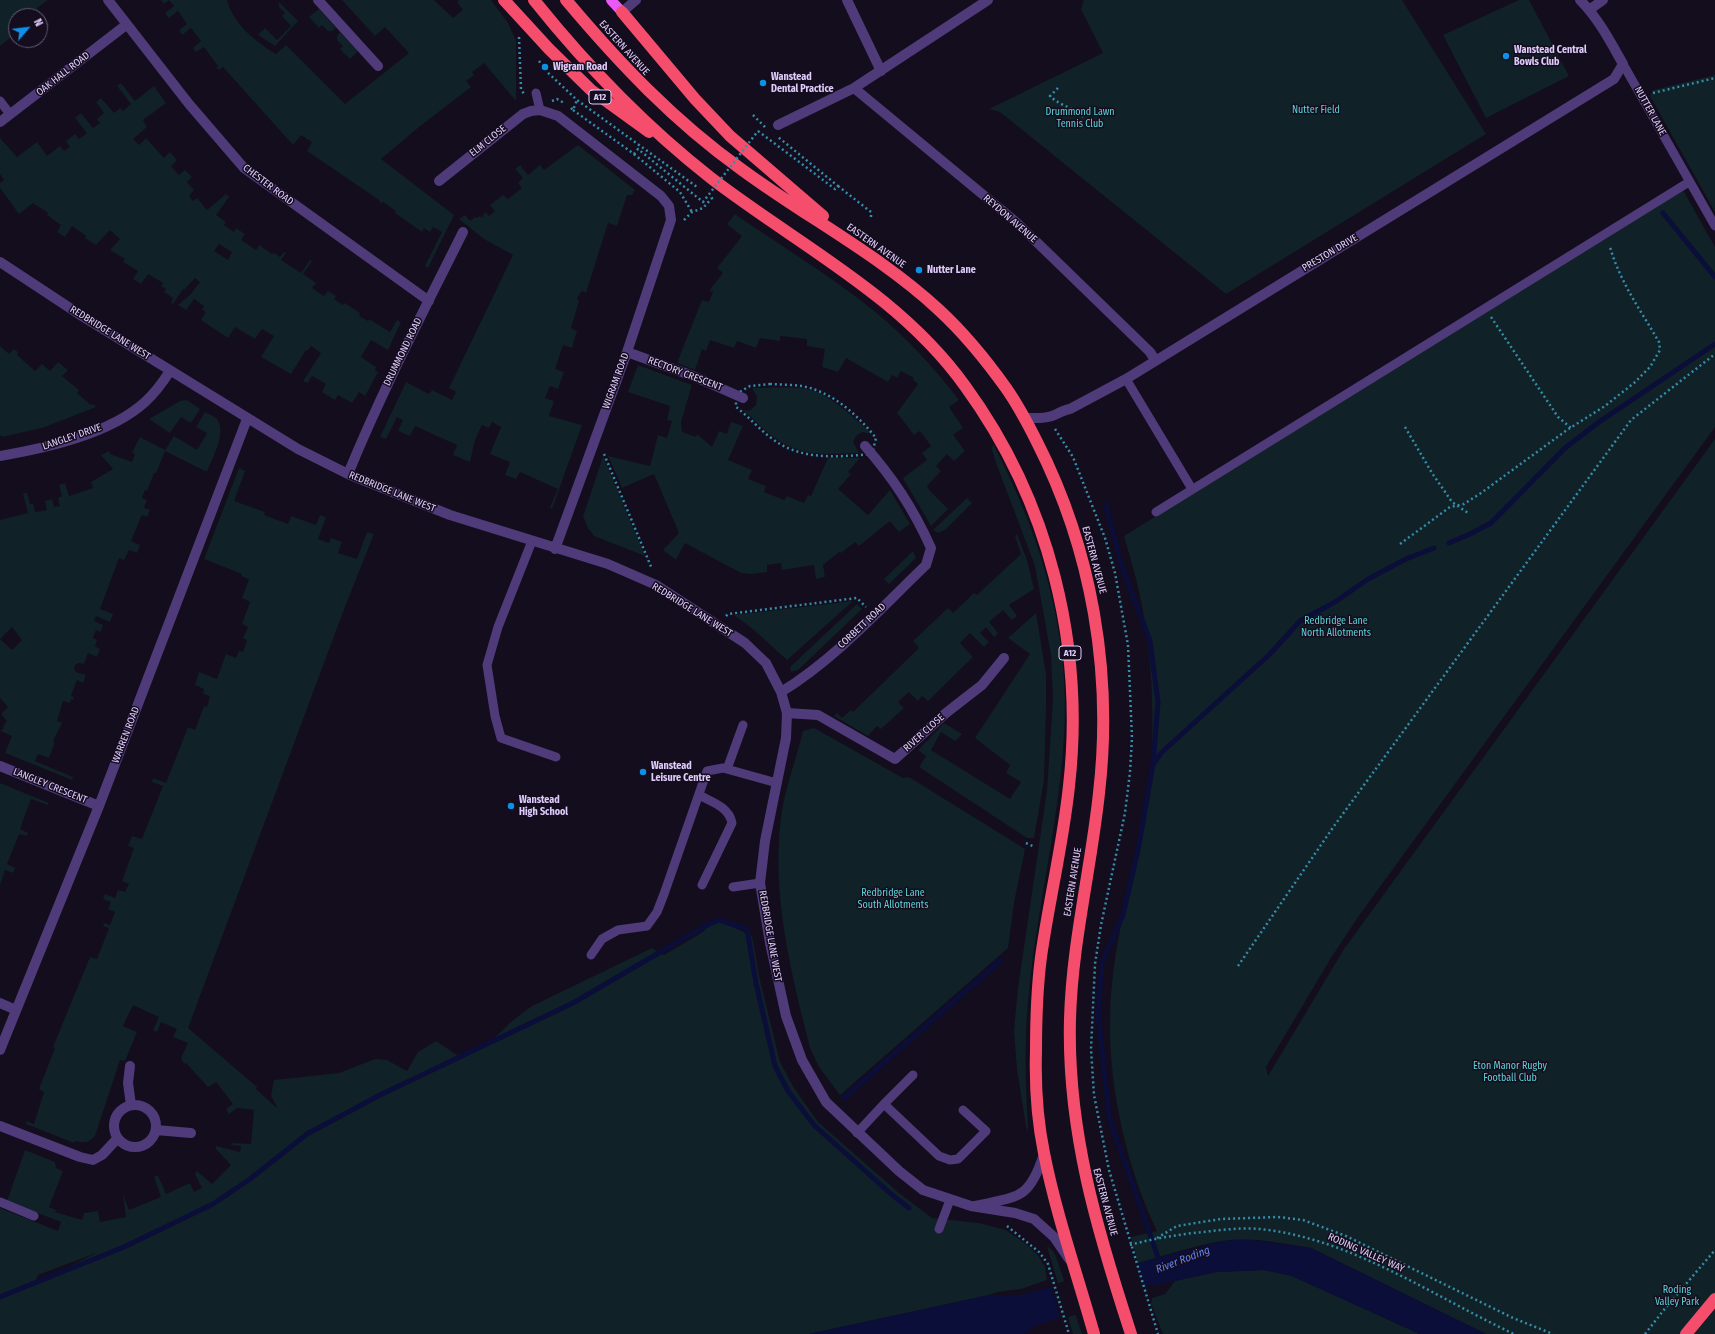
<!DOCTYPE html>
<html>
<head>
<meta charset="utf-8">
<style>
  body { margin:0 }
  #map { position:relative; width:1715px; height:1334px; overflow:hidden; background:#140d1d; font-family:"Fira Sans Condensed",sans-serif }
  canvas { display:block }
  .north { position:absolute; left:8px; top:8px; width:40px; height:40px; box-sizing:border-box; background:#140d1d; border:1px solid #665976; border-radius:50%; rotate:62deg; font-size:11px; font-weight:700; line-height:16px; text-align:center; color:#e0ccfc }
  .north::after { content:''; display:block; margin:auto; width:14px; height:18px; background:#0d91e8; clip-path:polygon(50% 0,100% 100%,50% 72%,0 100%) }
</style>
</head>
<body>
<div id="map">
<canvas width="1715" height="1334"></canvas>
<div class="north">N</div>
</div>
<script>
const ctx = document.querySelector('canvas').getContext('2d');
ctx.lineJoin = 'round';
function paint(path, color) {
  ctx.fillStyle = color;
  ctx.fill(path, 'evenodd');
}
function trace(path, color, width, dash) {
  ctx.strokeStyle = color;
  ctx.lineWidth = width;
  ctx.lineCap = dash ? 'butt' : 'round';
  ctx.setLineDash(dash || []);
  ctx.stroke(path);
}
function drawText(font, color, halo, rows, align = 'center') {
  ctx.font = font + ' "Fira Sans Condensed",sans-serif';
  ctx.lineWidth = 3;
  ctx.setLineDash([]);
  ctx.textBaseline = 'middle';
  ctx.strokeStyle = halo;
  ctx.fillStyle = color;
  for (const [text, x, y, turn = 0] of rows) {
    ctx.save();
    ctx.translate(x, y);
    ctx.rotate((+turn || 0) * Math.PI / 180);
    ctx.textAlign = isNaN(turn) ? turn : align;
    if (halo) ctx.strokeText(text, 0, 0);
    ctx.fillText(text, 0, 0);
    ctx.restore();
  }
}
paint(new Path2D(`
  M0 0H48L37 8 50 25 43 30 40 27V16H16V37L14 35 0 46Z
  M161 0H227C234 25 255 41 276 54L286 45 345 104 409 53 385 27 375 36 342 0H434L453 18 463 10 457 2 459 0H491L508 23 516 41V101L484 63 472 72 474 75 466 81 471 87 419 127 381 159 454 215 428 268 425 266 442 232 433 227 430 232 424 228 422 232 395 213 396 211 383 202 380 203 379 200 307 151 312 142 301 135 293 145 223 67 219 70 216 67 218 66 204 47 196 52 193 48 201 41 191 28 182 35 179 30 187 24 178 11 169 18 165 13 174 6 169 0 164 4Z
  M1084 0H1402L1486 134 1226 294 1000 112 989 109 1103 53 1081 9Z
  M1519 0H1529L1569 76 1486 118 1443 35Z
  M279 2 298 21 275 46 258 35 265 28 277 40 291 26 282 16 285 13 279 7Z
  M319 9 336 28 332 31H328L322 25 319 28 309 17Z
  M340 32 358 51 350 59 340 49 343 46 337 40V36Z
  M1715 75V212L1650 96 1653 90Z
  M121 83 135 101 154 86 166 103 143 120 147 127 133 139 139 145 146 138 164 158 170 152 177 160 171 166 179 175 185 170 192 177 187 182 194 190 189 196 193 201 197 198 207 210 226 194 229 197 216 215 226 222 224 225 234 232 236 228 245 234 241 240 256 250 259 245 272 254 274 253 280 257 284 252 286 253 281 260 301 273 310 260 312 261 303 274 316 283 312 288 324 296 328 291 336 296 334 299 343 305 345 303 360 313 359 316 368 321 369 319 390 332 397 320 401 322 388 350 371 340 361 357 376 367 375 370 378 372 365 396 359 392 352 403 338 395 335 400 322 392 326 384 312 376 308 383 303 381 321 353 311 346 307 351 306 350 291 374 261 357 274 336 262 329 255 339 235 327 228 338 201 320 206 312 202 310 204 306 194 299 186 310 178 305 190 295 200 282 195 278 184 290 183 289 173 304 171 303 173 298 164 292 166 289 161 286 163 283 148 274 141 284 133 279 138 271 123 262 125 259 110 250 120 239 110 230 96 245 85 238 86 236 72 226 65 237 57 232 61 225 47 215 48 213 33 203 19 214 0 188V183L4 180 0 174V138L17 157 37 142 47 156 60 146 64 151 70 147 66 141 75 134 79 139 87 133 75 118 81 113 93 128 100 123 97 119 104 113 96 102 101 98 114 113 120 108 123 111 131 104 117 86ZM219 244 232 252 228 260 214 251Z
  M578 145 635 190 632 195H627L617 226 608 223 586 293 582 291 577 298 579 301 571 328 577 331 572 348 563 345 555 369 564 372 558 389 550 386 545 398 554 401 549 416 582 425 552 509 550 507 558 489 520 472 516 479 505 475 510 462 490 454 501 427 492 422 489 428 482 425 475 440 470 462 453 455 457 445 415 426 410 436 398 431 403 420 397 417 386 439 380 437 406 382 429 394 432 390 452 400 456 392 449 388 513 255 484 239 459 219 465 215 470 221 475 217 477 218 480 216 482 218 485 212 489 216 495 211 490 205 503 195 508 199 522 188 518 183 523 178 515 169 520 165 528 175 540 165 544 170Z
  M1683 190 1715 247V427L1358 917 1331 958 1266 1067 1268 1076 1344 949 1715 439V1334H1486L1311 1248C1285 1244 1258 1238 1231 1240 1200 1243 1168 1255 1138 1263L1131 1237 1157 1231C1127 1169 1109 1089 1110 1021 1110 985 1116 949 1123 915 1131 876 1143 839 1148 800 1155 740 1154 671 1143 612 1139 586 1131 561 1124 536Z
  M735 214C781 246 830 275 873 310 905 336 934 367 959 400L949 407 963 428 953 435 965 451 954 461 947 454 936 466 941 471 927 486 930 491 948 509 931 526 903 478 927 460 922 453 931 446 920 431 914 435 897 413 918 384 913 380 914 378 901 371 897 378 892 375 888 382 846 358 838 372 822 367 825 349 807 346V339L780 336V341L760 338 756 348 737 341 734 348 710 340 706 351 702 349 695 370 677 363 702 300 709 302 713 292 710 291 711 288 723 273 717 268 742 236 727 224Z
  M0 346 9 354 14 349 18 352 17 355 35 371 42 364 50 371 58 362 68 370 62 376 79 390 77 393 91 405 93 404 96 407 42 428 2 437 0 435Z
  M638 365 692 385 681 422 682 432 696 437 697 434 712 447 719 431 727 434 731 422 743 426 728 460 752 470 748 479 766 486 764 492 784 500 787 496 804 503 808 495 811 496 828 458H860L848 472 851 474 838 489 868 515 890 490 910 524 899 532 890 521 859 546 855 542 841 553 839 552 823 565 825 577 816 579 814 565 782 570 781 563 767 565V572L751 574 741 573 685 543 676 560 663 550 679 533 654 474 622 488 608 456 650 466 658 435 667 438 672 421 667 420 670 406 628 392Z
  M752 388C772 388 796 385 815 391 837 400 855 419 872 434L862 432 856 436 853 442 859 453C833 454 804 457 781 442 767 434 755 420 743 410L749 411 756 405 757 397Z
  M187 400 200 409 191 423 181 417 170 433 149 419 180 401Z
  M205 412C208 414 214 416 216 418 228 431 212 458 207 472L165 451 156 473H154L147 491 145 490 142 498 147 500 144 508 150 510 147 517 142 515 131 541 140 545 137 553 129 550 124 560 119 558 100 609 113 614 110 622 96 616 94 621 103 625 101 632 96 630 93 638 97 640 95 646 100 649 97 657 88 653 84 664 79 663 75 665 74 668 76 672 86 675 83 683 77 680 71 696 74 697 73 700 71 699 70 703 63 701 57 721 62 723 53 741 55 742 49 758 38 754 35 761 73 777 72 780 5 753 12 736 0 731 4 728 3 726 7 721 1 714 8 707 0 698V520L28 513 23 493H27L30 504H33L35 512 47 510 45 501 52 499 54 507 60 506 58 498 62 496 59 485 65 483 69 496 93 488 91 482 113 469 101 455 109 451 110 454 132 462 135 454 132 453 140 437 165 450 174 436 197 450 207 433 196 427ZM12 627 22 640 12 650 0 639Z
  M993 444C1035 524 1064 611 1065 702 1065 797 1040 889 1030 983 1024 1030 1025 1079 1028 1127L1027 1132 1017 1070 1014 1030 1018 988 1047 790 1053 699 1051 655 1035 566 995 460 992 449Z
  M603 456 645 556 594 536 588 528 583 517Z
  M239 468 245 471 234 501 265 512 264 515 288 524 291 516 316 525 320 515 326 517 318 539 329 543 331 538 342 542 338 553 357 559 367 532 374 534 343 612 188 1028 257 1087 256 1089 278 1109 271 1096 274 1080 339 1073 375 1059 387 1060 407 1071 418 1052 436 1041 457 1055 485 1047 512 1021 532 1006 652 948 664 955 703 932 716 919 752 936 760 980 780 1062 794 1088 818 1122 899 1193 932 1218 979 1223 1006 1230 1026 1244 1037 1254 1045 1267 1047 1280 1021 1289 997 1292 989 1295 809 1334H0V1208L58 1231 61 1222 7 1201 25 1150 55 1162 56 1168 63 1171 49 1207 56 1210 55 1212 82 1220 84 1213 98 1211 100 1222 126 1217 123 1194 129 1210 161 1197 154 1177 158 1175 166 1194 190 1183 194 1192 202 1188 195 1174 197 1171 212 1184 231 1165 216 1149V1146L240 1152 241 1146 231 1145 232 1143 251 1144 254 1110 237 1108 229 1114 226 1109 233 1104 216 1082 208 1087 186 1063 184 1064 181 1058 188 1043 173 1037 177 1029 161 1022 157 1032 153 1030 159 1017 133 1005 123 1026 137 1032 125 1061 120 1060 95 1136C89 1143 84 1143 75 1141L74 1143 26 1124 27 1121 34 1124 44 1092 39 1089 55 1048 53 1047 90 957 97 959 109 928 103 926 104 923 110 925 115 912 108 909 111 902 103 899 105 894 115 898 118 890 125 892 129 884 122 881 134 848 128 846 132 836 142 839 163 786 152 782 153 778 166 783 188 727 195 730 204 706 207 707 210 696 203 694 204 689 195 685 199 672 217 679 226 654 236 658 239 651 243 652 247 640 243 638 248 627 242 624 250 602 242 598 249 579 241 576 242 574 204 559ZM96 1253 47 1278 36 1281 38 1275Z
  M967 498 972 503 945 530 938 533 933 530Z
  M1017 534 1027 560 1034 589 1009 605 1017 616 1012 620 1003 610 989 622 998 633 994 637 986 627 980 633 989 642 984 647 970 633 960 643 973 657 928 701 922 696 918 701 909 692 898 702 904 708 881 729 877 726 868 736 834 716 837 713 842 718 851 710 853 712 919 648 913 641 948 608 953 613 974 593 977 595 1021 554 1015 536Z
  M913 551 916 558 889 584 884 579Z
  M853 601 787 660 754 630 734 615Z
  M857 604 862 609 798 670 791 672 790 667Z
  M1036 613 1046 674V709L1044 780 1034 838H1027L919 767 926 756 918 750 944 723 962 734 955 741 941 732 931 750 1010 799 1021 782 1006 773 1010 765 975 738 1030 654 1008 638Z
  M814 728 903 778 909 777 1025 849 1014 903 1008 948 840 1095 819 1067 810 1048C791 972 771 895 781 817 785 787 796 760 803 731Z
  M0 783 49 803 48 805 31 799 20 829 28 833 27 836 19 834 7 864 15 868 13 873 5 870 0 885Z
  M1047 1246 1053 1251 1056 1257 1082 1334H1073Z
  M1264 1270 1292 1276 1420 1334H1163L1151 1304 1152 1298 1165 1294 1175 1281 1216 1272Z`), '#102127');
paint(new Path2D(`
  M1231 1240H1251L1311 1248 1486 1334H1420L1292 1276 1264 1270 1216 1272 1145 1287 1035 1326 1024 1334H809L989 1295H1020L1214 1243Z`), '#0b0e38');
paint(new Path2D(`
  M1137 1261 1145 1289 1061 1320 1051 1285Z`), '#140d1d');
trace(new Path2D(`
  M1663 213 1715 277
  M1106 505 1121 564 1150 641 1158 702 1153 764 1138 850 1123 915 1102 962 1098 1013 1109 1117 1160 1263
  M1449 543 1470 534 1491 523 1565 448 1599 422 1715 344
  M1154 763 1161 753 1270 654 1300 621 1335 602 1368 579 1406 559 1434 548
  M844 1098 1001 960
  M0 1297 124 1247 213 1204 250 1179 307 1134 380 1095 573 1003 705 926 719 920 747 929 756 983 775 1066 788 1091 814 1125 891 1194 909 1208`), '#0b0e38', 5);
trace(new Path2D(`
  M519 37 521 89 524 94
  M539 61 546 71 577 100 697 187
  M1058 88 1050 96C1060 106 1073 107 1083 117
  M1653 93 1715 78
  M552 101 557 99 564 103
  M571 108 573 110 577 100
  M753 115 765 127
  M758 131 835 189 838 186 778 137
  M634 154 680 192 692 212
  M838 186 871 212V220
  M684 220 692 212 703 208 712 198 711 197
  M1491 317 1558 417 1571 428
  M770 384C784 385 800 384 813 389 838 397 860 418 876 438L872 454C837 457 799 461 770 437 758 428 748 416 736 407V394L750 386Z
  M1405 427 1432 473 1452 502 1468 513
  M1055 429 1073 457 1105 538 1115 573 1128 645 1132 738 1130 772 1125 813 1101 925 1095 964 1091 1049 1094 1095 1109 1170 1158 1334
  M604 454 652 569
  M1400 544 1450 507 1464 504 1481 493 1567 430 1605 406 1634 383 1650 367 1660 350 1659 342C1641 311 1620 282 1610 247
  M726 616 728 614 857 598 866 607
  M1026 843 1035 847
  M1238 966 1334 826 1631 420 1715 354
  M1007 1226 1039 1252 1048 1264 1069 1334
  M1157 1238 1177 1226 1221 1219 1278 1217 1303 1220 1346 1236 1513 1318 1553 1334
  M1130 1245C1151 1239 1171 1236 1193 1233 1215 1231 1238 1227 1260 1229 1350 1238 1433 1296 1514 1334
  M1645 1334 1663 1311 1715 1250`), '#348da9', 2.5, [2, 3]);
trace(new Path2D(`
  M1623 64 1715 226
  M536 93 540 110
  M0 101 10 114
  M1126 379 1192 489
  M1156 512 1689 182
  M532 541 498 627 487 665 495 716 501 738 556 757
  M727 769 743 725
  M699 795C712 802 729 807 732 823L702 885
  M733 887 760 883
  M591 955 602 939 618 930 647 926 657 912 664 894 707 771 723 768 777 783
  M884 1104 913 1075
  M857 1133 884 1104 939 1156 950 1160 958 1159 986 1131 963 1110
  M0 1202 34 1216
  M939 1229 950 1200`), '#4f3a7a', 9);
trace(new Path2D(`
  M108 0 189 104 244 168 429 301
  M318 0 378 66
  M847 0 881 71
  M1589 10 1603 0
  M622 12 636 0
  M854 88 1016 222 1150 352 1155 360
  M0 122 126 25
  M778 125 854 88 988 0
  M439 181 523 114 531 111 540 110 558 116 661 196 669 206 671 220 627 352 555 549
  M0 262 82 316 298 449 348 474 450 515 608 564 656 585 745 643 766 663 781 692 787 713 786 738 765 841 760 883 770 943 786 1016 802 1060 826 1102 899 1171 923 1190 971 1206 1015 1213 1034 1219 1054 1237 1069 1259
  M627 352 693 376 743 398
  M1025 418C1034 418 1043 419 1052 416 1058 414 1063 410 1070 409L1126 379 1614 79 1623 64C1610 41 1598 18 1580 0
  M0 456C46 448 110 434 145 402 155 393 163 382 170 371
  M348 474C382 391 423 312 463 232
  M781 692C834 660 881 608 926 565L931 548C913 508 893 478 865 446
  M787 713 818 715 895 759 946 713 982 685 1004 658
  M0 766 99 806
  M0 1003 16 1010
  M0 1050 99 806 247 419
  M130 1066 128 1083 131 1105
  M114 1126a21 21 0 1 1 42 0a21 21 0 1 1-42 0Z
  M0 1126 80 1157 93 1160 102 1155 117 1139
  M156 1130 191 1133
  M975 1206C1019 1196 1029 1200 1044 1154`), '#4f3a7a', 10);
trace(new Path2D(`
  M611 0 622 12`), '#e959f6', 10);
trace(new Path2D(`
  M504 0 549 49 591 90 649 132
  M534 0C586 65 646 127 711 178 798 245 900 295 965 386 1049 501 1085 645 1069 786 1063 844 1049 900 1041 957 1037 988 1036 1020 1036 1051 1035 1085 1037 1119 1044 1153 1056 1214 1077 1274 1094 1334
  M566 0C619 63 674 121 741 169 806 217 880 255 939 310 964 333 986 360 1006 388 1018 405 1028 424 1037 442 1092 550 1113 673 1099 793 1091 869 1072 943 1070 1019 1067 1130 1097 1230 1131 1334
  M622 12 695 99 730 136 823 216
  M1686 1334 1715 1299`), '#f54e6d', 12);
trace(new Path2D(`
  M573 110 634 154 638 149 703 202 758 131`), '#348da9', 2.5, [2, 3]);
for (const [x, y, r, color] of [
  [1506,56,4,"#0d91e8"],
  [545,67,4,"#0d91e8"],
  [763,83,4,"#0d91e8"],
  [919,270,4,"#0d91e8"],
  [643,772,4,"#0d91e8"],
  [511,806,4,"#0d91e8"]
]) {
  const dot = new Path2D();
  dot.arc(x, y, r, 0, 2 * Math.PI);
  ctx.fillStyle = color;
  ctx.fill(dot);
  trace(dot, '#140d1d', 1.5);
}
for (const [x, y, w] of [
  [600,97,22],
  [1070,653,22]
]) {
  const box = new Path2D();
  box.roundRect(x - w / 2, y - 7, w, 14, 3);
  ctx.fillStyle = '#140d1d';
  ctx.fill(box);
  trace(box, '#e0ccfc', 1);
}
drawText('bold 9px', '#e0ccfc', null, [
  ["A12",600,97],
  ["A12",1070,653]
]);
drawText('10px', '#e0ccfc', '#140d1d', [
  ["EASTERN AVENUE",624,48,48],
  ["OAK HALL ROAD",63,74,-38],
  ["NUTTER LANE",1650,111,61],
  ["ELM CLOSE",488,141,-39],
  ["CHESTER ROAD",268,185,37],
  ["REYDON AVENUE",1010,219,41],
  ["EASTERN AVENUE",876,246,35],
  ["PRESTON DRIVE",1330,253,-31],
  ["REDBRIDGE LANE WEST",110,333,32],
  ["DRUMMOND ROAD",403,352,-64],
  ["RECTORY CRESCENT",685,374,21],
  ["WIGRAM ROAD",616,381,-70],
  ["LANGLEY DRIVE",72,437,-19],
  ["REDBRIDGE LANE WEST",392,492,22],
  ["EASTERN AVENUE",1094,560,75],
  ["REDBRIDGE LANE WEST",692,610,32],
  ["CORBETT ROAD",862,626,-43],
  ["RIVER CLOSE",924,733,-42],
  ["WARREN ROAD",126,735,-69],
  ["LANGLEY CRESCENT",50,786,22],
  ["EASTERN AVENUE",1073,882,-81],
  ["REDBRIDGE LANE WEST",770,936,80],
  ["EASTERN AVENUE",1105,1202,75],
  ["RODING VALLEY WAY",1366,1253,24]
]);
drawText('bold 10px', '#e0ccfc', '#140d1d', [
  ["Wanstead Central",1514,50],
  ["Bowls Club",1514,62],
  ["Wigram Road",553,67],
  ["Wanstead",771,77],
  ["Dental Practice",771,89],
  ["Nutter Lane",927,270],
  ["Wanstead",651,766],
  ["Leisure Centre",651,778],
  ["Wanstead",519,800],
  ["High School",519,812]
], 'left');
drawText('10px', '#5dd2d7', '#140d1d', [
  ["Nutter Field",1316,110],
  ["Drummond Lawn",1080,112],
  ["Tennis Club",1080,124],
  ["Redbridge Lane",1336,621],
  ["North Allotments",1336,633],
  ["Redbridge Lane",893,893],
  ["South Allotments",893,905],
  ["Eton Manor Rugby",1510,1066],
  ["Football Club",1510,1078],
  ["Roding",1677,1290],
  ["Valley Park",1677,1302]
]);
drawText('italic 11px', '#6084f6', '#140d1d', [
  ["River Roding",1183,1260,-21]
]);
</script>
</body>
</html>
